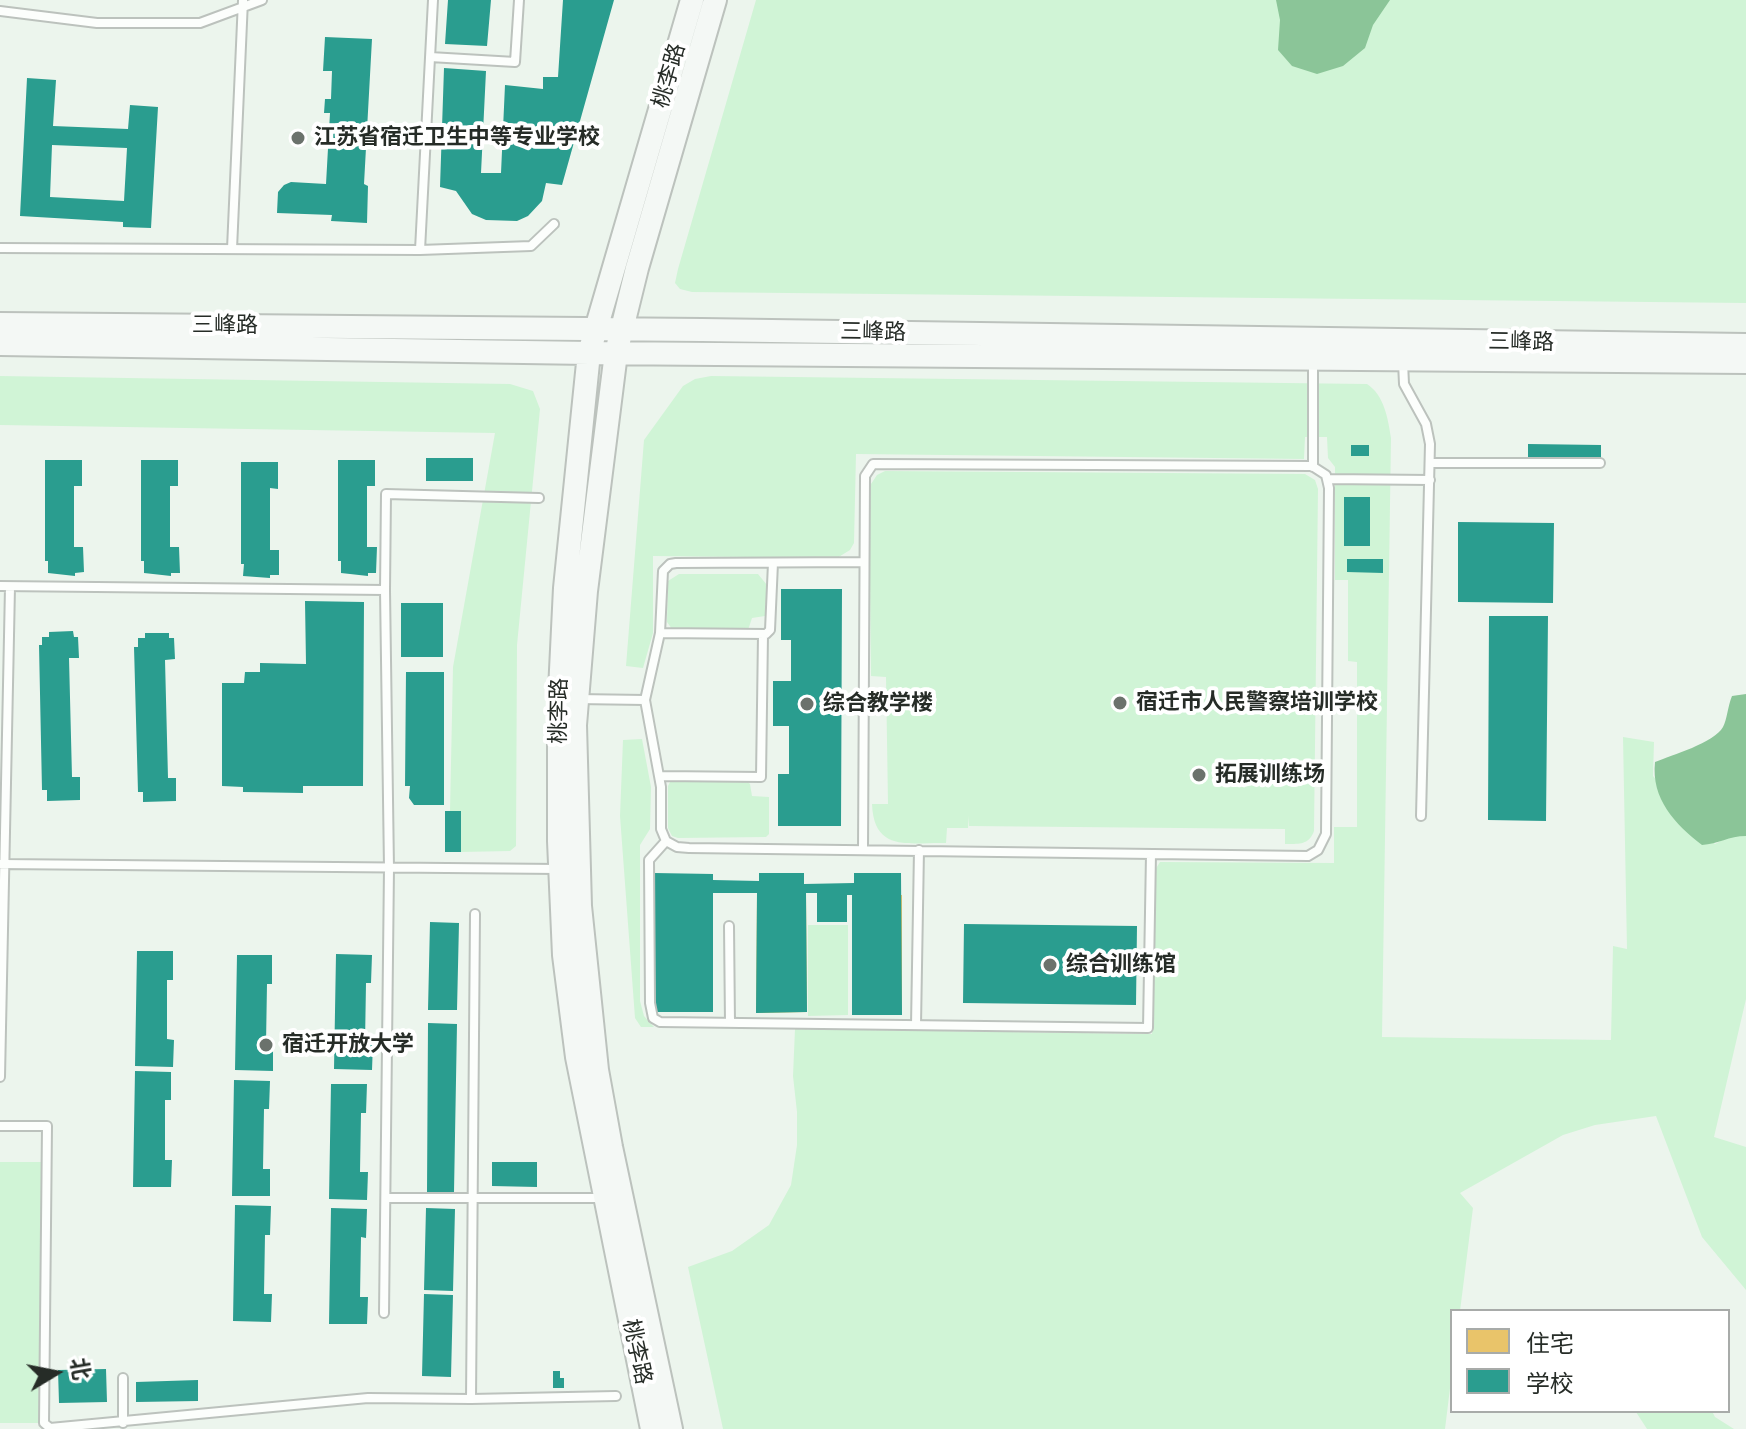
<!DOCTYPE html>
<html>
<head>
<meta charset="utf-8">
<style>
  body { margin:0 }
  #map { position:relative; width:1746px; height:1429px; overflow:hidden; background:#ecf5ed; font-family:"DM Sans","Noto Sans SC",sans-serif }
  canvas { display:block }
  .legend { position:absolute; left:1450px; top:1309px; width:280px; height:104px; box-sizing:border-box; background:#fff; border:2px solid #a8aba9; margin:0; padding:10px 14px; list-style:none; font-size:24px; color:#262c27 }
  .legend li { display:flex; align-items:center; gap:16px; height:40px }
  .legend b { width:40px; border:2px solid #a8aba9 }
  .north { position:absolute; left:16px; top:1333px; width:80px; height:80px; -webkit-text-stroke:6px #fff; paint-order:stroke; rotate:80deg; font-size:22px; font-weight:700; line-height:32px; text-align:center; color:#262c27 }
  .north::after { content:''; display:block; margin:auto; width:28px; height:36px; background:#262c27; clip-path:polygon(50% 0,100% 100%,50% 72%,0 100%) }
</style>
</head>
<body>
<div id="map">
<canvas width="1746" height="1429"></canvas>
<ul class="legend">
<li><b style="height:22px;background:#e9c46a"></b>住宅</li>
<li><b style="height:22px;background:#2a9d8f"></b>学校</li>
</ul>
<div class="north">北</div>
</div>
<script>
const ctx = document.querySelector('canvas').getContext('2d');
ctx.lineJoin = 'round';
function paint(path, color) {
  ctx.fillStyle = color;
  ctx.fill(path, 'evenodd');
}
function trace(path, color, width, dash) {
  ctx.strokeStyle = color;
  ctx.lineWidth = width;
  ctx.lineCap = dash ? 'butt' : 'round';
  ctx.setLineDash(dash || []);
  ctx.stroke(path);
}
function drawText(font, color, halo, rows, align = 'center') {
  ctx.font = font + ' "DM Sans","Noto Sans SC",sans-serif';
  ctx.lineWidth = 8;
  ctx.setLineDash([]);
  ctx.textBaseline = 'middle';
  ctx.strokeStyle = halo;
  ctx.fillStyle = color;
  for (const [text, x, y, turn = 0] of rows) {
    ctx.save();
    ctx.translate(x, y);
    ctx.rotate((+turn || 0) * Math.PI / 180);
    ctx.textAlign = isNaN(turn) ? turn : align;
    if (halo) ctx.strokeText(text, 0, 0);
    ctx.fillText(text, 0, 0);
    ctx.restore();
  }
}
paint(new Path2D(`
  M756 0H1746V303L692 292 680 289 675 283 678 269Z
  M0 376 510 384 533 391 540 409 517 645 516 846 510 851 461 852V812L450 811 453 667 495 433 0 425Z
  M711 376 1367 384C1384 395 1388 418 1391 438L1382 1037 1611 1040 1613 946 1627 949 1623 737 1654 742 1653 776 1715 844 1730 836H1746V999L1714 1137 1746 1147V1290L1702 1237 1656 1116 1595 1125 1563 1135 1460 1193 1473 1208 1460 1311H1452V1372L1445 1429H723L688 1267 732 1251 769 1225 791 1185 797 1145V1112L793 1076 795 1029 1152 1034 1155 870 1160 862 1334 863V827H1357V662L1348 661V580H1335V467L1328 458 1327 437H1305L1304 459 856 454 854 543 850 550 837 558 653 556V633L643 668 626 666 644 440 683 386 695 379Z
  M885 471 1305 474 1315 480 1318 489 1314 831C1309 845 1299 844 1285 844V829L969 826V816L968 828H947L946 843C909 842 874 853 872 804H888L886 677 871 676 869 487 877 475Z
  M679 574H758L767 585 765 616 752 618 748 630 672 629 667 622 668 581Z
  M642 739 651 787 650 829 640 845V1001L644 1016 654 1027H641L635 1018 620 816 623 740Z
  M676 779 747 781 750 784 752 796 769 797V834L766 837 678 838 672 836 668 828V786L671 780Z
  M808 925H848V1015L808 1016Z
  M0 1162H44V1423H0Z
  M1712 1411 1715 1417 1734 1429H1647L1636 1412Z`), '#d0f4d6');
paint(new Path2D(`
  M1276 0H1390L1373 25 1365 48 1343 66 1317 74 1292 66 1278 50 1280 20Z
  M1746 694V836C1729 836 1718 844 1702 845 1675 824 1651 799 1655 762 1672 755 1714 743 1723 727 1727 720 1728 705 1732 696Z`), '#8bc598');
paint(new Path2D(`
  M757 893H806L807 1012 756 1013Z
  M852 895H902V1015H852Z`), '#e9c46a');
paint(new Path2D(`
  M448 0H491L487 46 445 44Z
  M563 0H614L562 185 546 183 542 201 528 216 517 221 486 220 472 214 456 191 440 187 444 68 486 71 481 173H501L505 85 543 89V77H558Z
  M325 37 372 39 364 184 368 186 367 223 331 221 332 215 277 213 278 192 284 185 291 182 326 184 330 113H324L325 99H331L332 71H323Z
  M27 78 56 80 53 126 128 129 130 105 158 107 151 228 123 227V222L20 216ZM52 145 127 148 124 201 50 197Z
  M1528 444 1601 445V459L1528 458Z
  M1351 445H1369V456H1351Z
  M426 458H473V481H426Z
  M45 460H82V486H74V547H83L84 572 75 573V576L48 573V561H45Z
  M141 460H178V486H170V547H179L180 573H171V576L144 573V561H141Z
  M338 460H375V486H367V547H377L376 573H368V576L341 573V561H338Z
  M241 462H278V489L270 488V550H279V575H270V578L243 576 244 564H241Z
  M1344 497H1370V546H1344Z
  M1458 522 1554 523 1553 603 1458 602Z
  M1347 559H1383V573L1347 572Z
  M781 589H842L841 826H778V774H789V726H773V681H791V640H781Z
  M305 601 364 602 363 786H303V793L243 792V787L222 786V683H244L245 672H260V663L306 664Z
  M401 603H443V657H401Z
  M1489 616H1548L1546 821 1488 820Z
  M73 631 74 637H78L79 658H69L72 777H80V800L47 801V790H42L39 645H42V637H49V632Z
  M145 633H169V638H174L175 659 165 660 168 778H176V801L143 802V792H138L134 647H138V638H145Z
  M406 672H444V805H414L409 798 410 786H405Z
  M445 811H461V852H445Z
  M654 873 713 874V880L759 881V873H804V884L854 883V873H901L902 1015H852V895H847V922H817V893H806L807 1012 756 1013 757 893H713V1012H654Z
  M430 922 459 923 457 1010H428Z
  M964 924 1137 926 1136 1005 963 1003Z
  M137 951H173V980H167V1039L174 1040 173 1067 135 1066Z
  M336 954 372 955 371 983H366L365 1043H373L372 1070 334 1069Z
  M237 955H272V984H267L266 1044H273V1071L235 1070Z
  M428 1023 457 1024 454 1192H427Z
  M135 1071 171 1072V1100H165V1160H172L171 1187H133Z
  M234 1080 270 1081 269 1109H264L263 1169H270V1196H232Z
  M331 1084H367L366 1113H361L360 1172H368L367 1200 329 1199Z
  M492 1162H537V1187L492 1186Z
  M235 1205 271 1206 270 1235H265L264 1294H272L271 1322 233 1321Z
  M331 1208 367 1209 366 1238 361 1237 360 1297H368L367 1324H329Z
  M426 1208 455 1209 453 1291 424 1290Z
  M424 1294 453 1295 451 1377 422 1376Z
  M106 1369 107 1402 59 1403 58 1370Z
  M553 1371H560V1378H564V1388H553Z
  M198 1380V1401L136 1402V1382Z`), '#2a9d8f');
const service = new Path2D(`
  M0 11 97 23H200L262 0
  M430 57 515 62 519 0
  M0 248 420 250 433 0
  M232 249 243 0
  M420 250 531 246 554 224
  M1313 358V467
  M1403 362 1404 384 1426 424 1430 444 1421 816
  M1430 463H1600
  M1327 479 1430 480
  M0 586 385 590 389 868 384 1313
  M385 590 386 494 539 498
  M660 633 766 634 770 630 773 563
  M577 699 645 700
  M660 776 761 777 763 635
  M666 841 649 860 650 1003 653 1018 660 1022 1148 1028 1151 854
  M863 849 865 476 873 464 1312 466 1326 475 1329 488 1326 834 1318 850 1308 856 689 848 677 847 666 841 661 829V787L645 700 660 633 663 571 670 564 676 563 864 562
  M0 864 559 869
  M729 926 730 1023
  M916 1025 919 850
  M0 1077 10 587
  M0 1126H47L44 1423 50 1428 368 1398 471 1399 475 914
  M386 1198H603
  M123 1378V1423
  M471 1399 616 1396`);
const secondary = new Path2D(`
  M0 324 702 330 1746 345
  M0 344 589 353 1746 362
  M652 1429 577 1057 564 955 559 841V711L565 588 589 353 692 0
  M671 1429 611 1147 597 1070 580 906 575 725 586 591 616 353 637 268 715 0`);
trace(service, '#bcc2bd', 12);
trace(secondary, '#bcc2bd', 26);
trace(service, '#fcfefc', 8);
trace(secondary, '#f4f8f5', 22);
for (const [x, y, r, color] of [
  [298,138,8,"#6b726c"],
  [1120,703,8,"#6b726c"],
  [807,704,8,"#6b726c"],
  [1199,775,8,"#6b726c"],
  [1050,965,8,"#6b726c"],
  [266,1045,8,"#6b726c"]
]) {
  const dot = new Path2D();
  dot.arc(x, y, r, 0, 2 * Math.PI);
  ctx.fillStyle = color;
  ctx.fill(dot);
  trace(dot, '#fff', 3);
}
drawText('22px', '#262c27', '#fff', [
  ["桃李路",670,76,-74],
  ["三峰路",225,326],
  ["三峰路",873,333,1],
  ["三峰路",1521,343,1],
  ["桃李路",560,711,-89],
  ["桃李路",636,1352,78]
]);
drawText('bold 22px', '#262c27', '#fff', [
  ["江苏省宿迁卫生中等专业学校",314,138],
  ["宿迁市人民警察培训学校",1136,703],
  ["综合教学楼",823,704],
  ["拓展训练场",1215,775],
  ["综合训练馆",1066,965],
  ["宿迁开放大学",282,1045]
], 'left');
</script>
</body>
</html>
